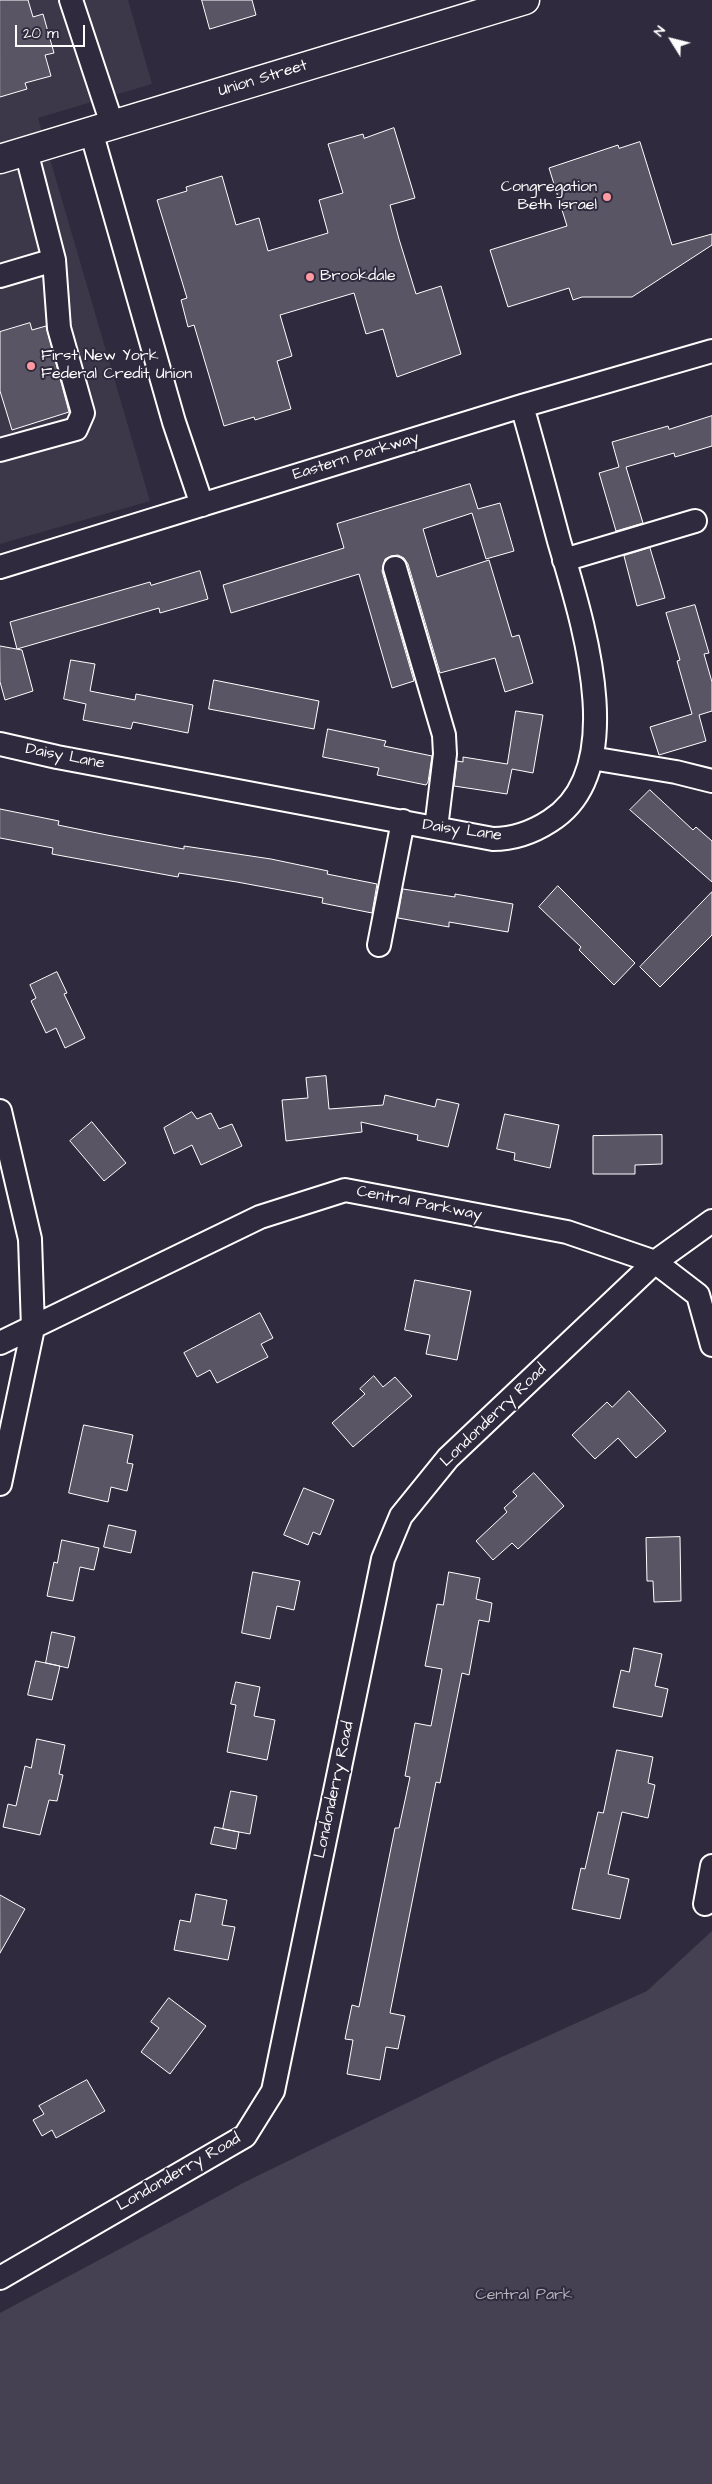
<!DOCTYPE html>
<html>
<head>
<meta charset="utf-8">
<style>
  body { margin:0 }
  #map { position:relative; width:712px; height:2484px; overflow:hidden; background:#2f2a3d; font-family:"Architects Daughter",sans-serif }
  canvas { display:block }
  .north { position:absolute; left:647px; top:15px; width:50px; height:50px; -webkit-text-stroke:4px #2f2a3d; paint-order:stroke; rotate:306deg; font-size:14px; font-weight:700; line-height:20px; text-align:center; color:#fff }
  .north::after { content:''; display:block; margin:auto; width:18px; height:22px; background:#fff; clip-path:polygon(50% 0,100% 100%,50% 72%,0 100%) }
  .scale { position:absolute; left:15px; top:25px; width:70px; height:22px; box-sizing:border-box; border:2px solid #fff; border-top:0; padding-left:6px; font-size:15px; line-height:18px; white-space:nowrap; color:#fff; -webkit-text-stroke:4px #2f2a3d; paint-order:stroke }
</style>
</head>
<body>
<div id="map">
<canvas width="712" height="2484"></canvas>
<div class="north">N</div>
<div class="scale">20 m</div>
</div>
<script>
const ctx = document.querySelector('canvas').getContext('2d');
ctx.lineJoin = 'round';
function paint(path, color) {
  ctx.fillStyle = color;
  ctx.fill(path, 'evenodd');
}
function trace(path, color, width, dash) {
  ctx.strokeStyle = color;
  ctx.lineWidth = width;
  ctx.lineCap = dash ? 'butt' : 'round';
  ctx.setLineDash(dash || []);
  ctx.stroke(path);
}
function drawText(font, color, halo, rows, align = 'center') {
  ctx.font = font + ' "Architects Daughter",sans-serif';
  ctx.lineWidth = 4;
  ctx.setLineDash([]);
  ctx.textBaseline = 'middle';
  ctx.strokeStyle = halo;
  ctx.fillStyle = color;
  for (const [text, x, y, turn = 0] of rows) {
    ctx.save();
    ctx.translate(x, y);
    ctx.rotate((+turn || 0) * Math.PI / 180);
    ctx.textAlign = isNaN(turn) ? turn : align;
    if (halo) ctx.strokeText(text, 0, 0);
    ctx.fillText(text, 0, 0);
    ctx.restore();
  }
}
paint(new Path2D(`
  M0 0H128L152 84 38 118 150 501 0 544Z`), '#3c3749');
paint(new Path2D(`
  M712 1931V2484H0V2313L245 2182 495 2060 647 1991Z`), '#464152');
const building = new Path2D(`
  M0 0H28L33 17 43 14 54 53 45 55 51 76 25 83 27 89 0 97Z
  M202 0H252L256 15 210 29Z
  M394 128 415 198 390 205 399 239 416 294 441 286 461 354 397 377 383 329 366 334 354 293 280 315 292 356 277 361 291 409 255 420 254 417 224 426 194 325 188 327 181 300 187 298 157 200 187 191 186 187 222 176 236 225 259 218 268 251 328 233 319 200 343 193 328 144 363 134 364 138Z
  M640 142 672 245 712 234V245L632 297H582L573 300 569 288 508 307 490 250 567 226 549 168 618 145 619 148Z
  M30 323 32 330 46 326 69 412 12 430 0 391V332Z
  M712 416V446L675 457 674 453 626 467 643 523 616 531 599 473 619 467 612 442 668 426 669 429Z
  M470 484 478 509 500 503 514 551 486 559 472 513 423 529 437 577 489 560 512 637 519 635 533 683 505 692 495 658 440 673 408 564 404 558 398 555 391 556 385 559 382 571 414 681 392 688 359 574 231 613 223 585 344 548 337 524Z
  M650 548 665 598 637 606 624 556Z
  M200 571 208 599 160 613 159 608 17 649 10 622 150 582 151 585Z
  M695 605 709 653 704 654 712 682V711L699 715 706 741 659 755 650 727 692 714 677 661 680 660 666 613Z
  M0 646 22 650 33 691 5 700 0 682Z
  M71 660 95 664 90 691 135 700 136 694 193 705 188 733 133 722 131 729 83 720 86 704 64 699Z
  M214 680 319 701 314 729 209 709Z
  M516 711 543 715 533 773 512 769 507 794 454 786 457 761 463 762V757L507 764Z
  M328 729 386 741 384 746 432 756 428 782 426 785 377 775 379 768 323 757Z
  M650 790 693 830 696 827 712 841V882L630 810Z
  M0 809 59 821 58 825 107 835 184 849V846L271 859 328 871 327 874 377 884 372 913 322 903 323 898 237 882 179 873 178 877 52 854 53 848 0 838Z
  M558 886 635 963 614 985 579 950 581 947 539 907Z
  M403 889 455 897V894L513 904 508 932 449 922V927L398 918Z
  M712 892V935L660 987 640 967Z
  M57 972 67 993 64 994 85 1038 65 1048 56 1028 46 1033 31 1001 36 998 30 985Z
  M326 1076 329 1109 383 1105 385 1095 435 1107 437 1099 459 1104 448 1147 417 1140 418 1135 361 1122 362 1132 286 1141 282 1100 308 1098 306 1078Z
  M192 1112 197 1119 211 1113 219 1129 232 1124 242 1146 201 1165 192 1145 174 1154 164 1128Z
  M505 1114 559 1125 550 1168 514 1160 515 1153 497 1149Z
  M92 1122 126 1163 104 1181 70 1141Z
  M662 1135V1164L635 1165V1174H593V1136Z
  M415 1280 471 1291 457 1360 426 1354 430 1335 405 1330Z
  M260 1313 273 1338 261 1344 268 1357 217 1383 210 1370 197 1377 184 1353Z
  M374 1376 383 1387 395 1377 412 1396 353 1447 332 1423 365 1394 360 1389Z
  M629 1391 666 1431 636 1458 618 1438 595 1459 572 1435 607 1402 612 1407Z
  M84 1425 133 1435 127 1463 133 1464 127 1491 111 1487 108 1502 69 1493Z
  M534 1473 564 1506 518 1549 512 1543 493 1560 476 1541 507 1512 504 1508 517 1496 513 1492Z
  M304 1488 334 1500 320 1535 313 1532 308 1545 284 1535Z
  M109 1525 136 1531 131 1553 104 1547Z
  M680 1537 681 1601 654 1602 653 1581H647L646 1538Z
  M62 1540 99 1548 94 1570 80 1567 73 1601 47 1596 54 1562 57 1563Z
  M253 1572 300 1581 294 1610 277 1606 270 1639 242 1633Z
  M449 1572 480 1578 476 1599 492 1603 489 1622 479 1620 469 1675 462 1673 440 1783 436 1782 390 2013 405 2016 398 2049 386 2047 380 2080 347 2074 353 2040 345 2039 352 2005 359 2007 395 1828H399L410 1777 405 1776 415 1723 431 1726 442 1669 425 1666 437 1604 443 1605Z
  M52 1632 75 1637 68 1668 46 1663Z
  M634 1648 662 1654 655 1686 668 1689 662 1717 613 1707 621 1670 629 1672Z
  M36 1661 60 1666 52 1700 28 1695Z
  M236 1682 260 1687 254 1716 275 1720 267 1760 227 1752 236 1705 231 1704Z
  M37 1739 65 1745 59 1774 63 1775 57 1801 49 1800 40 1835 3 1827 8 1804 16 1806 25 1766 31 1768Z
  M617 1750 653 1757 648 1783 655 1785 648 1818 622 1812 608 1874 629 1879 620 1919 572 1909 581 1868 585 1869 598 1812 603 1813Z
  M231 1791 257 1796 250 1834 223 1829Z
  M215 1827 239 1832 236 1849 211 1844Z
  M196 1894 227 1900 222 1925 235 1927 228 1960 174 1950 180 1920 190 1922Z
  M0 1895 25 1909 0 1953Z
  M169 1998 206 2026 170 2074 141 2052 159 2028 151 2022Z
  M87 2080 105 2111 56 2138 52 2130 42 2136 33 2120 44 2114 39 2106Z`);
paint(building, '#595564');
trace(building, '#fff', 1);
const minor = new Path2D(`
  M71 0 112 124
  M91 131 174 422 202 505
  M0 276 54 260
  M0 450 76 429 83 413 59 328 54 260 26 151
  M564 560 695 521
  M0 567 522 406 712 351
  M395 568 444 735 445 754 436 828
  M0 744 57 757 493 839C513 839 533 832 550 821 633 769 580 614 559 541 547 496 535 451 522 406
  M591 758 676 772 712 781
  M379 945 403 821
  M0 1111 30 1239 33 1328 0 1484
  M0 1343 260 1217 345 1190 567 1232 655 1262 698 1295 712 1345
  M705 1904 712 1866
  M0 2278 245 2136 273 2091 383 1559 401 1516 448 1458 655 1262 712 1221`);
const major = new Path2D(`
  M0 159 525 0`);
trace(minor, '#fff', 26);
trace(major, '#fff', 31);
trace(minor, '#2f2a3d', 22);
trace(major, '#2f2a3d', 28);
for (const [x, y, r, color] of [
  [607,197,5,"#ff9aa2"],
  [310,277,5,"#ff9aa2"],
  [31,366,5,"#ff9aa2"]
]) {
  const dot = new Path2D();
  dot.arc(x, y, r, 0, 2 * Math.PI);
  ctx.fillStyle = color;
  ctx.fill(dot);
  trace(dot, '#2f2a3d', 2);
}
drawText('16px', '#fff', '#2f2a3d', [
  ["Union Street",263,79,-17],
  ["Eastern Parkway",356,457,-17],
  ["Daisy Lane",65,757,11],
  ["Daisy Lane",462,831,8],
  ["Central Parkway",419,1204,11],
  ["Londonderry Road",494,1416,-44],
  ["Londonderry Road",335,1790,-78],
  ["Londonderry Road",179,2173,-30]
]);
drawText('16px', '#fff', '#2f2a3d', [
  ["Congregation",597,188,"right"],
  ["Beth Israel",597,206,"right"],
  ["Brookdale",320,277],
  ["First New York",41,357],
  ["Federal Credit Union",41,375]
], 'left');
drawText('16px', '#b5b3ba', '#2f2a3d', [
  ["Central Park",524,2296]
]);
</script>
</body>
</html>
